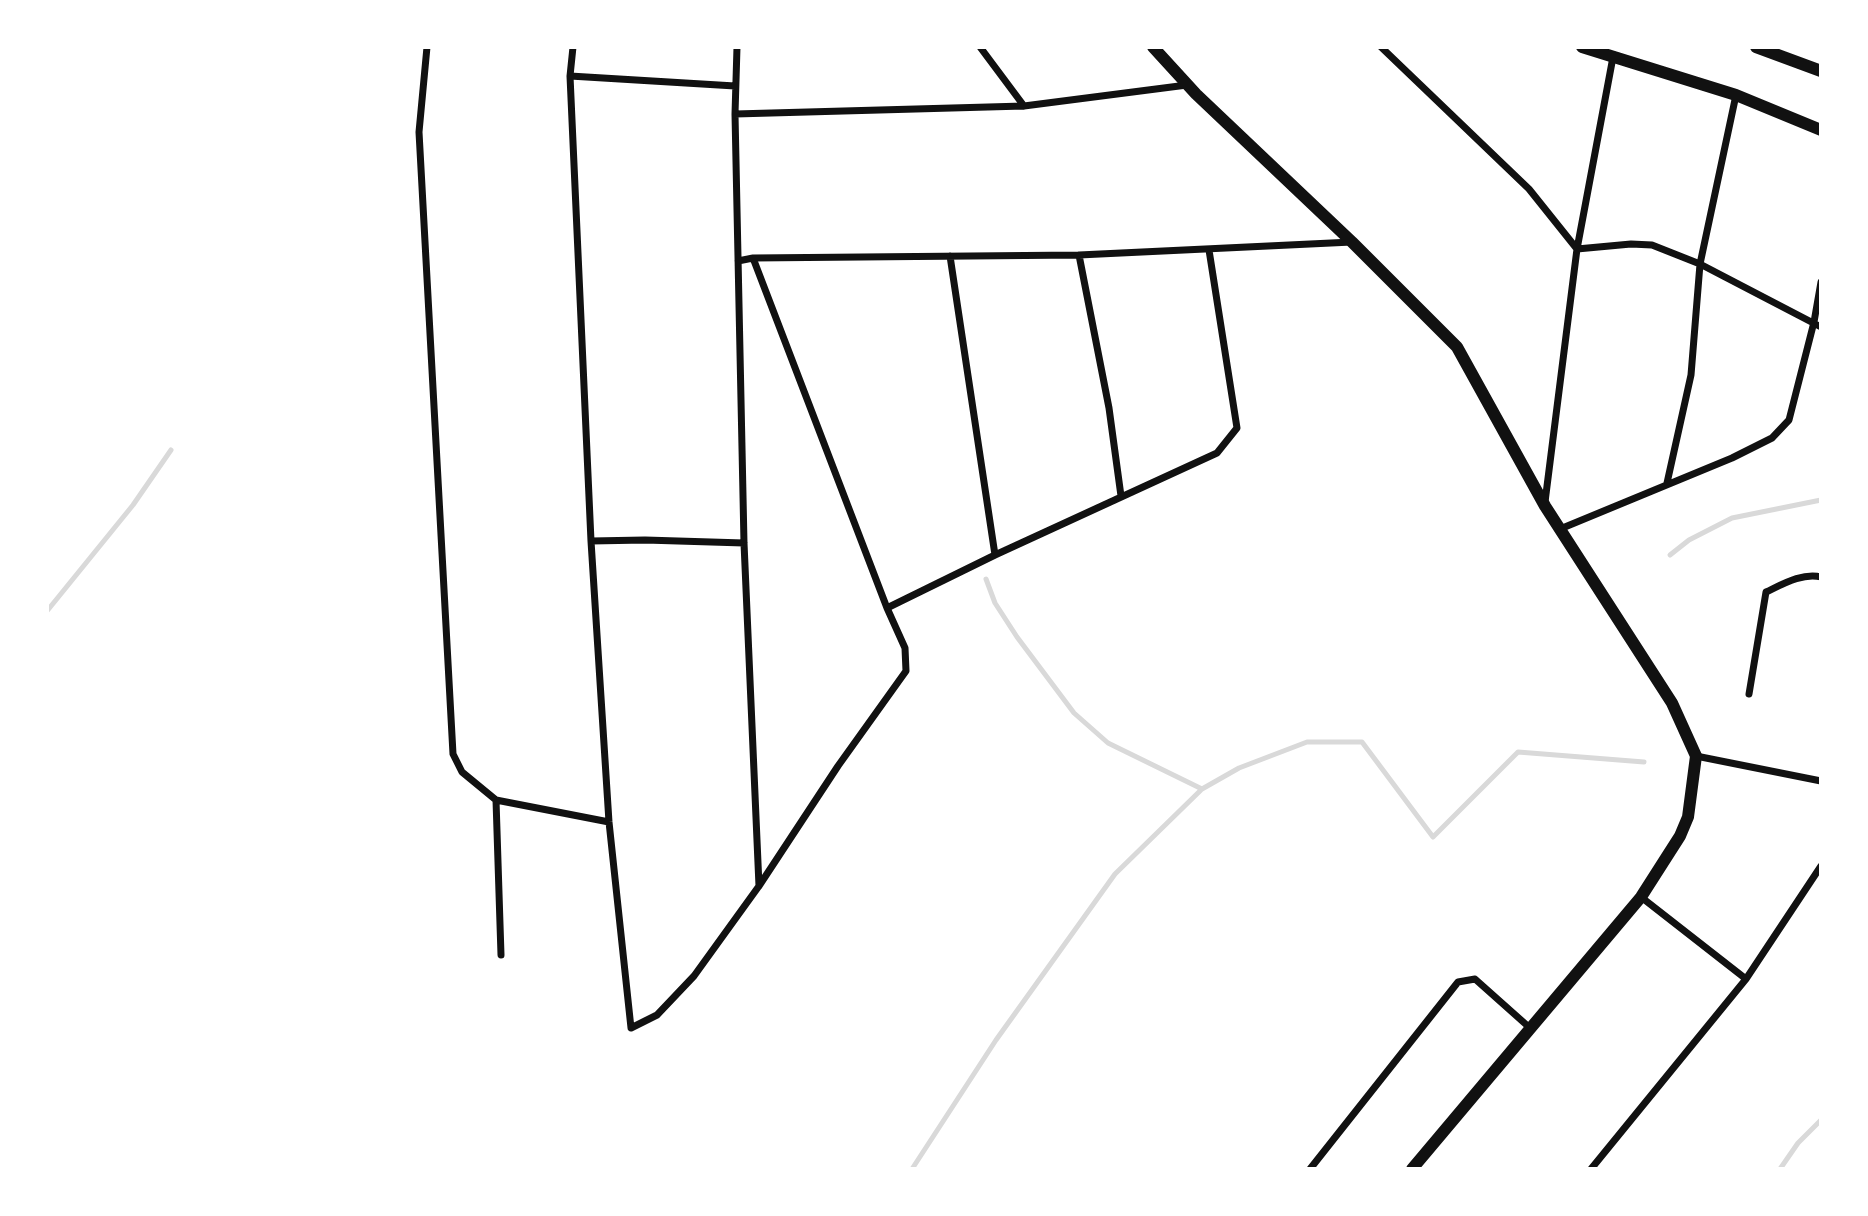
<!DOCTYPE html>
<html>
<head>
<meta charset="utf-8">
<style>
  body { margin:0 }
  #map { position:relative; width:1868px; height:1216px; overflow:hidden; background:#fff; font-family:"Source Serif 4",serif }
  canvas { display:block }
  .frame { position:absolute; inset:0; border:49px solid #fff; pointer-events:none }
</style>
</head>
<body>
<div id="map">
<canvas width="1868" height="1216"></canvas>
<div class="frame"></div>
</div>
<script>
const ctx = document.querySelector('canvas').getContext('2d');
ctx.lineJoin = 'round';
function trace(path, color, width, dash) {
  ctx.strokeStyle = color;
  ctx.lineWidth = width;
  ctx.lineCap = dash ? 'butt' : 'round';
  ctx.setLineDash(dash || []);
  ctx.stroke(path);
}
trace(new Path2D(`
  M1670 555 1689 540 1732 518 1821 500
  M986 579 995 603 1017 637 1074 713 1108 743 1202 789
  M47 611 133 505 171 450
  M912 1169 996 1040 1115 874 1202 789 1239 768 1307 742H1362L1433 837 1518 752 1644 762
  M1780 1169 1798 1143 1821 1120`), '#d9d9d9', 5);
trace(new Path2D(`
  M427 47 419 132 453 754 462 772 496 800 609 822
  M573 47 570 76 591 541 609 822 631 1028 657 1015 694 976 759 886 838 766 906 671 905 648 887 608 753 258
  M737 47 735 114 744 543 759 886
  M980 47 1024 106
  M1381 47 1529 189 1577 249 1631 244 1652 245 1700 264 1821 327
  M570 76 735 86
  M735 114 1024 106 1187 85
  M1079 255 1109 408 1121 496
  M950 256 995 555
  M738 261 753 258 1079 255 1352 242
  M1667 483 1691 375 1700 264 1736 95
  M1545 502 1577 249 1613 57
  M1560 529 1732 458 1772 438 1789 420 1814 322 1821 282
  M591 541 645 540 744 543
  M887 608 995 555 1217 453 1237 428 1209 250
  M1749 694 1766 592C1781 585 1803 572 1821 577
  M1696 756 1821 781
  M496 800 501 955
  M1641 897 1746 979
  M1310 1169 1458 982 1475 979 1530 1028
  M1591 1169 1746 979 1821 866`), '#111', 7);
trace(new Path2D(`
  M1153 47 1196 94 1352 242 1457 347 1545 506 1672 703 1696 756 1688 817 1680 836 1641 897 1412 1169
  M1582 47 1736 95 1821 130
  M1756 47 1821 71`), '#111', 12);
</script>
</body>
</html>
